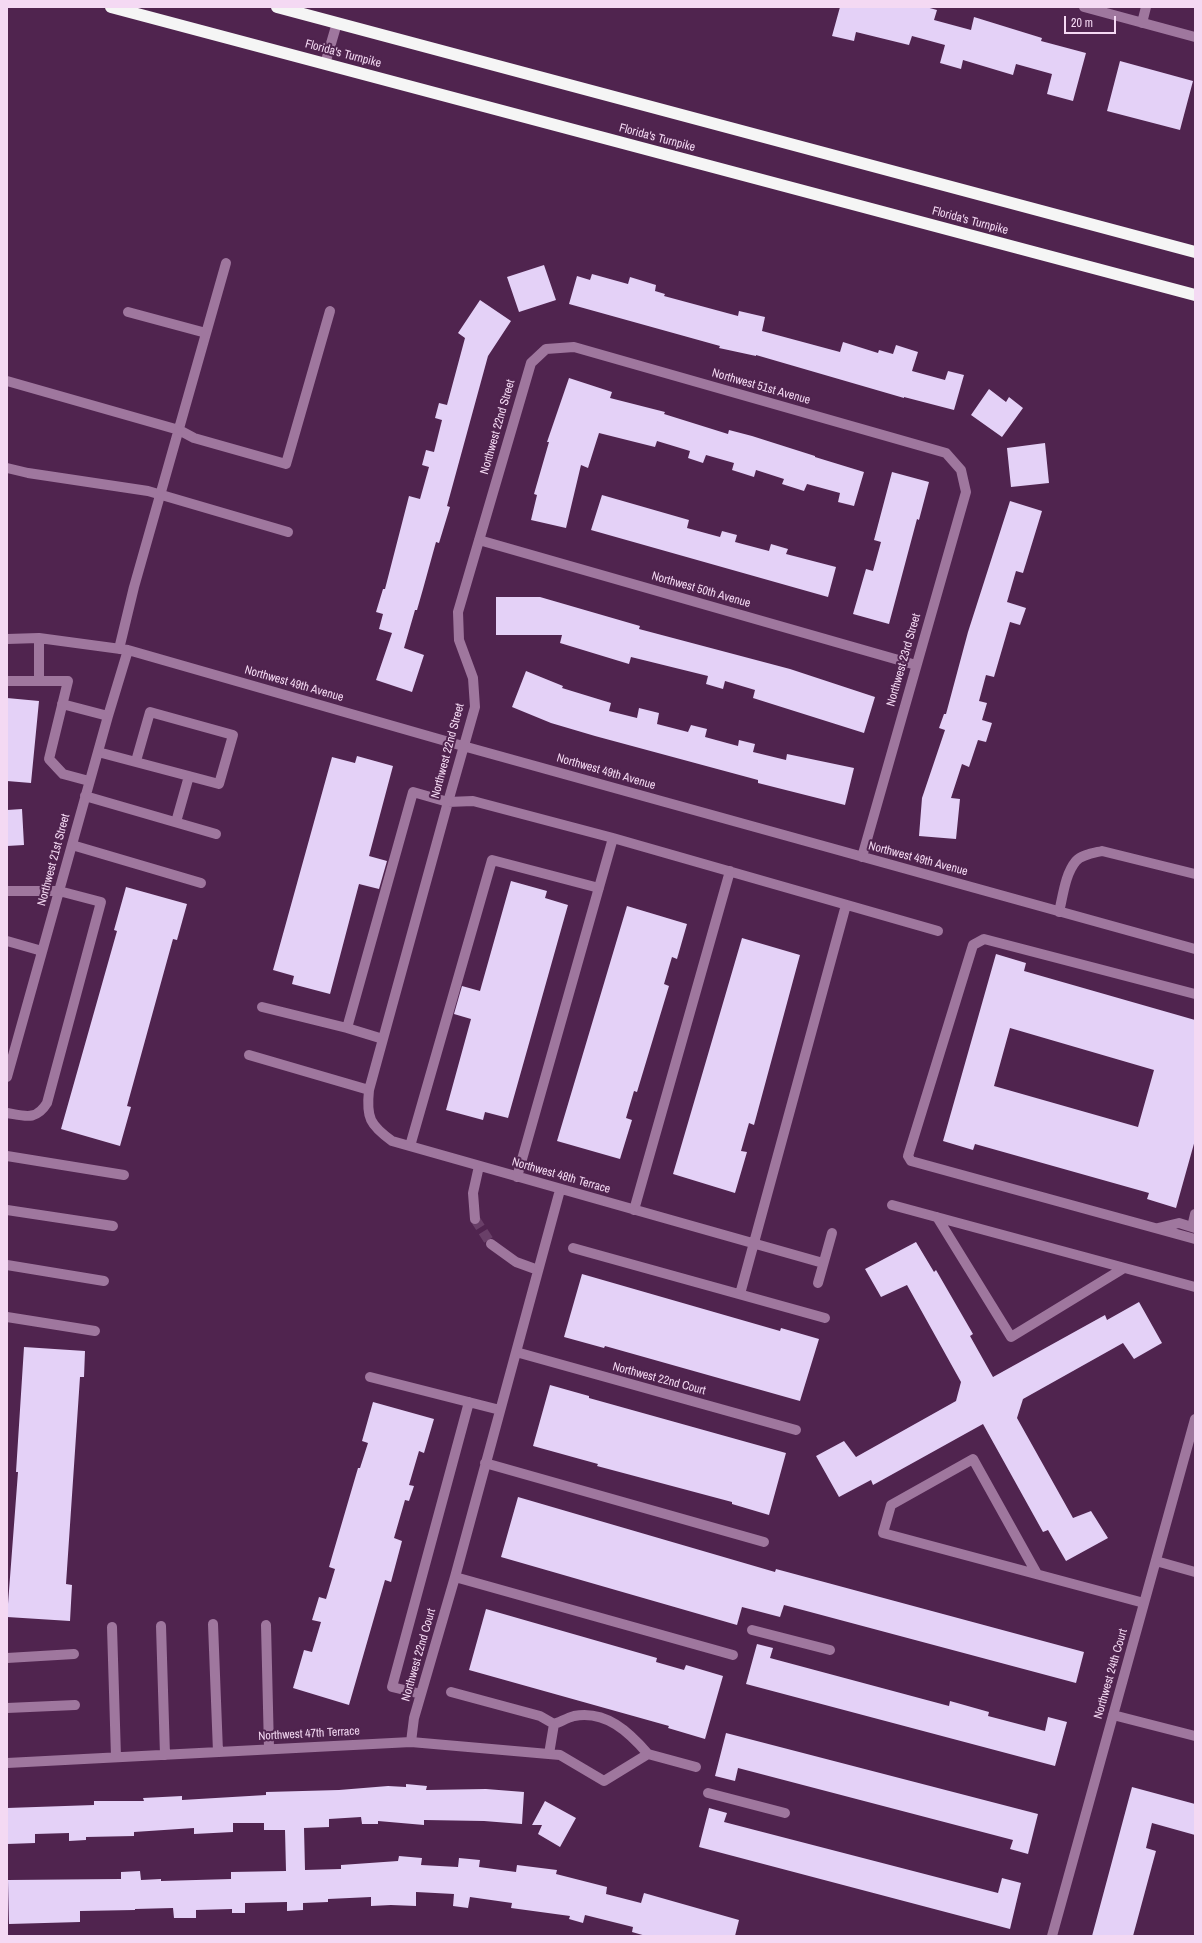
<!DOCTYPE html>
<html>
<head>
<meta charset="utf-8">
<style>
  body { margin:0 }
  #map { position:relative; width:1202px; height:1943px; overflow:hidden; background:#50244f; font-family:"Archivo Narrow",sans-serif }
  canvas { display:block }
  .frame { position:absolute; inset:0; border:8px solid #f4d9f3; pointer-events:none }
  .scale { position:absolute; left:1064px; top:16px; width:52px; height:18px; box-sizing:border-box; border:2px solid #f4d9f3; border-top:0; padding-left:5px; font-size:12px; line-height:14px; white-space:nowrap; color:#f4d9f3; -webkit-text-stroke:3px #50244f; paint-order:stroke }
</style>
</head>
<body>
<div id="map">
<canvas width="1202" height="1943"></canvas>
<div class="frame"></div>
<div class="scale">20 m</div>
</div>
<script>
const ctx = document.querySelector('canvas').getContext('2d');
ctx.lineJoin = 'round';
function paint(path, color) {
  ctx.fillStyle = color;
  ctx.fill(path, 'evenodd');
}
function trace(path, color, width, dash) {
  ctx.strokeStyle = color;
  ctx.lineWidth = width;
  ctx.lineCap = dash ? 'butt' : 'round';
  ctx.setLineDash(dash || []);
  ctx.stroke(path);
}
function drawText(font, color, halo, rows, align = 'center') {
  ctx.font = font + ' "Archivo Narrow",sans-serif';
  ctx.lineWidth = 4;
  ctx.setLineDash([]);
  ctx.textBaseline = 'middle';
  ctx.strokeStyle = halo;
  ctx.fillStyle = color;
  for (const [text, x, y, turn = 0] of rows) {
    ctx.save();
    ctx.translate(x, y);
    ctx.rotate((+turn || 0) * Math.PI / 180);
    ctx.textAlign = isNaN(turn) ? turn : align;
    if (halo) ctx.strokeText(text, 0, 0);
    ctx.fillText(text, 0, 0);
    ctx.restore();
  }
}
paint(new Path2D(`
  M840 7H926L937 10 934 20 971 30 974 17 1042 38 1041 41 1086 53 1073 101 1047 94 1052 74 1016 64 1013 75 963 60 961 69 940 63 945 45 912 36 909 45 856 32 854 41 832 36Z
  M1120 61 1193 81 1180 130 1107 111Z
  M544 265 556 300 519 312 507 277Z
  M592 274 628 284 630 277 656 285 655 291 665 294 664 296 738 316 739 311 765 317 762 331 840 352 843 342 878 353 879 350 893 354 896 345 918 352 912 371 945 380 948 371 964 375 954 410 904 397V398L756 355V356L719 348 720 346 569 304 577 276 590 280Z
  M480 300 511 321 488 356 447 506 450 507 439 543 436 542 423 589 417 610H415L404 648 424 655 412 692 376 680 392 633 379 629 383 614 376 612 383 589H385L409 496 420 499 429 467 422 465 426 450 434 452 442 420 435 418 439 403 447 405 465 338 458 333Z
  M569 378 612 392 610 398 665 412 664 414 728 434 729 430 752 436 815 456V457L864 472 854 506 838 502 840 493 807 484 804 491 782 484 784 479 756 470 754 477 732 470 734 463 706 455 703 463 688 458 690 451 657 441 655 447 599 433 588 468 581 465 566 528 531 520 537 495 534 494 549 442H547Z
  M989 389 1006 402 1009 397 1023 408 1002 437 971 415Z
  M1045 443 1049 483 1011 487 1007 448Z
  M892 472 929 482 919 520 917 519 889 624 853 614 866 569 873 571 881 542 874 540Z
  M602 495 689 520 687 528 720 537 722 531 737 535 735 542 769 551 771 544 788 549 786 554 836 567 828 597 591 530Z
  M1010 501 1042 511 1023 573 1016 571 1007 602 1026 608 1020 625 1010 622 994 677 986 675 979 701 987 703 982 720 992 723 986 742 978 740 969 767 962 764 951 798 960 799 956 839 919 836 922 798 945 730 939 728 944 714H946L968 632Z
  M496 597H540L640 626 639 629 790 669 875 697 864 733 753 698 755 690 725 681 723 689 706 684 708 676 631 657 629 664 560 643 562 635H496Z
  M526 671 563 686 562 688 611 703 609 711 637 718 639 708 659 713 657 724 688 732 691 725 707 729 705 737 738 746 739 740 755 744 753 752 786 760 787 754 854 768 845 805 758 783V780L595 736 551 723 512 707Z
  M7 698 39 701 31 783 7 781Z
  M357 756 393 766 369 856 387 861 379 889 359 884 330 994 292 984 294 976 273 970 332 757 355 763Z
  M22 809 24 845 7 846V810Z
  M511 881 547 891 545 898 568 905 508 1118 485 1112 483 1120 446 1110 471 1019 454 1014 462 986 480 991Z
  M126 887 187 904 177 940 173 939 127 1106 131 1107 120 1146 61 1129 117 931 114 930Z
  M627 906 687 924 677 959 672 957 664 984 669 986 637 1092 634 1091 626 1118 632 1120 620 1159 557 1141Z
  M742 938 800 955 754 1125 749 1123 741 1151 747 1152 735 1193 673 1174Z
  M996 954 1026 963 1024 971 1195 1020V1140L1176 1208 1147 1199 1149 1193 975 1144 973 1150 943 1141ZM1010 1028 1154 1070 1138 1127 994 1086Z
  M916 1242 934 1272 936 1270 973 1334 970 1336 993 1377 1105 1315 1107 1320 1139 1302 1162 1343 1134 1359 1123 1343 1023 1399 1017 1418 1073 1518 1091 1511 1108 1538 1066 1561 1048 1530 1043 1532 983 1424 873 1485 871 1480 839 1497 816 1456 844 1441 856 1457 956 1401 961 1382 907 1285 881 1297 865 1269Z
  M582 1274 780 1331 781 1328 819 1339 800 1401 605 1346 604 1348 564 1337Z
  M24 1347 85 1351 84 1377H80L66 1584 72 1585 70 1621 7 1617 18 1472H16Z
  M550 1385 589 1396V1398L786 1453 769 1515 732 1504V1502L597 1466 598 1464 533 1446Z
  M373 1402 434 1419 424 1453 419 1451 409 1485 414 1486 409 1501 405 1500 394 1538 402 1541 391 1582 385 1580 349 1705 293 1688 304 1650 312 1652 321 1622 312 1620 319 1597 326 1599 335 1569 329 1567 358 1468H360L368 1443 362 1441Z
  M518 1497 775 1572 776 1569 1084 1652 1076 1683 784 1605 780 1617 742 1607 737 1625 501 1557Z
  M486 1609 657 1658 656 1662 684 1670 686 1665 723 1676 705 1739 668 1728 669 1726 469 1670Z
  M757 1644 773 1648 770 1658 949 1706 950 1701 989 1712 988 1716 1045 1731 1048 1717 1067 1722 1055 1766 746 1684Z
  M726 1733 1038 1814 1028 1854 1010 1849 1013 1840 738 1768 735 1781 715 1776Z
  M406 1784 427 1786 426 1790 486 1789 524 1792 522 1824 484 1821 424 1820V1825L378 1821V1824H362L361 1817 329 1819V1827L304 1828 305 1870 341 1869V1865L398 1861 399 1856 422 1858 421 1865 458 1867 459 1858 480 1860 479 1867 516 1872 517 1865 557 1870 556 1874 607 1887 606 1894 641 1903 644 1893 739 1920 735 1936H646L632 1932 633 1927 585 1915 583 1923 569 1919 570 1916 511 1908 512 1903 470 1897 468 1908 453 1906 454 1894 416 1892V1906L391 1905 371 1906V1897L328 1899V1902L303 1903V1910L287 1911V1902L245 1903V1913H232V1909L196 1910V1918H174L173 1908 135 1909V1910L80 1911V1922L9 1924 8 1880 121 1879V1872L140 1871 141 1880 161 1879V1881L231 1879V1872L286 1871 285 1830H264V1823H233V1832L194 1834V1828L134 1832V1836L86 1837V1840L69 1841V1833L35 1834V1843L7 1844V1808L94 1805V1801H144L143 1798 182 1796V1800L266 1795V1792L339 1790 388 1786 406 1787Z
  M1132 1787 1195 1804V1835L1152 1823 1146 1848 1156 1851 1133 1936H1092Z
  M545 1801 576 1818 560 1847 538 1834 542 1825H532Z
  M709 1808 727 1813 724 1822 998 1893 1002 1878 1021 1883 1010 1929 699 1847Z`), '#e4d1f7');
trace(new Path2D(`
  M475 1219 491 1244`), '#693f68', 10, [10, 5]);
trace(new Path2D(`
  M1084 7 1195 37
  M1142 23 1146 7
  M325 64 337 23
  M128 312 206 333
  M7 381 179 430 194 438 286 464 330 311
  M7 468 28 473 148 491 288 532
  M479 540 916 665
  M39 638V681
  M7 639 39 638 128 650 463 746 1195 949
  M119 649 134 587 226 263
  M7 681H68L49 759 63 774 89 781
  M62 704 108 716
  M98 752 219 784 233 735 150 712 136 761
  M85 796 216 834
  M176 822 189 776
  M72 845 201 883
  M7 891H59L101 902 47 1103C36 1121 25 1116 7 1113
  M1059 912C1063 896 1065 874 1076 861 1081 855 1094 853 1102 851L1195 874
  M7 941 42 951
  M1195 994 984 939 973 945 908 1156 911 1161 1195 1239
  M262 1007 347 1028 413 792 448 802 473 801 613 838 938 931
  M347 1028 383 1039
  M249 1055 369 1090
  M7 1077 108 716 128 650
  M410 1146 492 860 599 888
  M7 1156 124 1175
  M517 1177 613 838
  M892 1205 1195 1287
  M7 1210 113 1226
  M634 1210 730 871
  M937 1217 1011 1337 1124 1268
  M475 1219 473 1193 479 1166
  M1192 1227 1195 1214
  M1158 1228 1179 1223 1195 1228
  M491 1244 516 1262 538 1270
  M573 1248 825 1318
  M823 1263 392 1141C370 1125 366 1118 369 1090L448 802 475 707 473 678 459 640 458 612 531 363 546 349 574 347 946 453 961 470 966 492 862 857
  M7 1265 104 1281
  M818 1283 832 1233
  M740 1294 846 905
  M7 1317 95 1331
  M516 1352 796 1430
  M370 1377 500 1410
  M485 1463 764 1542
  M1156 1561 1195 1572
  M1037 1574 973 1459 891 1505 883 1533 1144 1603
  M455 1577 733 1655
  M213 1624 218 1752
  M266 1625 269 1749
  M161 1626 165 1755
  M112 1627 116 1757
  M752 1630 830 1650
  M7 1658 74 1654
  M451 1692 540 1716 554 1724
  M421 1694 392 1687 469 1402
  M7 1708 75 1705
  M1113 1715 1195 1736
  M411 1742 414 1718 455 1577 560 1190
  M549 1754 554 1724C560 1722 567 1718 574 1716 606 1710 629 1732 648 1754
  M7 1763 411 1742 560 1755 604 1781 648 1754 696 1767
  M708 1793 785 1813
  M1052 1936 1195 1419`), '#9f779e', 10);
trace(new Path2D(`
  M111 7 1195 295
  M277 7 1195 252`), '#f5f5f5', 12);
drawText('12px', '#f4d9f3', '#50244f', [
  ["Florida's Turnpike",343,54,15],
  ["Florida's Turnpike",657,138,15],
  ["Florida's Turnpike",970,221,15],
  ["Northwest 51st Avenue",761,387,16],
  ["Northwest 22nd Street",498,427,-74],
  ["Northwest 50th Avenue",701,590,16],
  ["Northwest 23rd Street",904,660,-74],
  ["Northwest 49th Avenue",294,684,16],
  ["Northwest 22nd Street",448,751,-75],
  ["Northwest 49th Avenue",606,772,16],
  ["Northwest 49th Avenue",918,859,15],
  ["Northwest 21st Street",54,860,-75],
  ["Northwest 48th Terrace",561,1176,16],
  ["Northwest 22nd Court",659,1379,15],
  ["Northwest 22nd Court",419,1655,-74],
  ["Northwest 24th Court",1111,1674,-74],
  ["Northwest 47th Terrace",309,1734,-3]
]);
</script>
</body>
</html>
